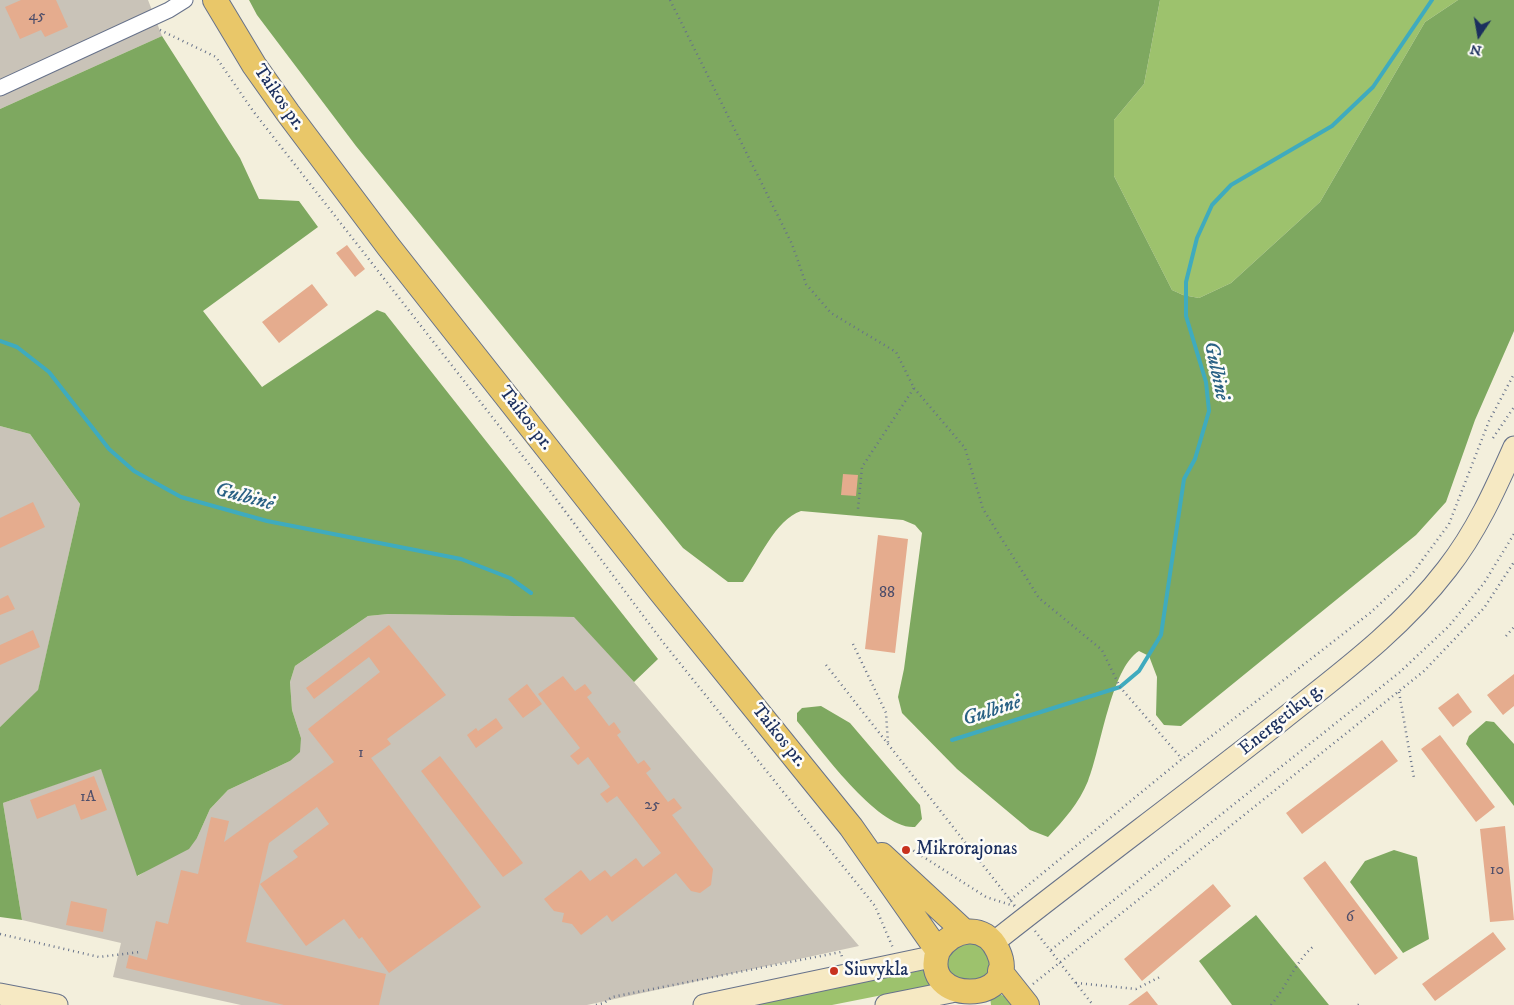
<!DOCTYPE html>
<html>
<head>
<meta charset="utf-8">
<style>
  body { margin:0 }
  #map { position:relative; width:1514px; height:1005px; overflow:hidden; background:#f3efdc; font-family:"IM FELL DW Pica",serif }
  canvas { display:block }
  .north { position:absolute; left:1454px; top:10px; width:50px; height:50px; -webkit-text-stroke:4px #fdfcf7; paint-order:stroke; rotate:192deg; font-size:14px; font-weight:700; line-height:20px; text-align:center; color:#1b2f5e }
  .north::after { content:''; display:block; margin:auto; width:18px; height:22px; background:#1b2f5e; clip-path:polygon(50% 0,100% 100%,50% 72%,0 100%) }
</style>
</head>
<body>
<div id="map">
<canvas width="1514" height="1005"></canvas>
<div class="north">N</div>
</div>
<script>
const ctx = document.querySelector('canvas').getContext('2d');
ctx.lineJoin = 'round';
function paint(path, color) {
  ctx.fillStyle = color;
  ctx.fill(path, 'evenodd');
}
function trace(path, color, width, dash) {
  ctx.strokeStyle = color;
  ctx.lineWidth = width;
  ctx.lineCap = dash ? 'butt' : 'round';
  ctx.setLineDash(dash || []);
  ctx.stroke(path);
}
function drawText(font, color, halo, rows, align = 'center') {
  ctx.font = font + ' "IM FELL DW Pica",serif';
  ctx.lineWidth = 5;
  ctx.setLineDash([]);
  ctx.textBaseline = 'middle';
  ctx.strokeStyle = halo;
  ctx.fillStyle = color;
  for (const [text, x, y, turn = 0] of rows) {
    ctx.save();
    ctx.translate(x, y);
    ctx.rotate((+turn || 0) * Math.PI / 180);
    ctx.textAlign = isNaN(turn) ? turn : align;
    if (halo) ctx.strokeText(text, 0, 0);
    ctx.fillText(text, 0, 0);
    ctx.restore();
  }
}
paint(new Path2D(`
  M0 0H148L162 36 0 109Z
  M0 426 30 434 80 504 38 691 0 727Z
  M388 614 575 617 634 682 859 946 587 1005H241L113 977 121 943 22 920 3 803 101 768 138 876 197 838 210 809 228 790 290 761 301 738 292 710 290 682 295 666 368 616Z`), '#c9c3b8');
paint(new Path2D(`
  M1160 0H1458L1425 22 1320 202 1231 283 1199 298 1183 295 1172 290 1114 176V120L1144 84Z
  M977 942 989 954 990 970 986 977 963 985 946 969 948 952 953 946Z
  M923 970 927 971 931 982 928 986 832 1005H751Z
  M997 993 1004 996 1011 1005H991L990 997Z`), '#9dc26d');
paint(new Path2D(`
  M249 0H1160L1144 84 1114 120V176L1172 290 1183 295 1199 298 1231 283 1320 202 1425 22 1458 0H1514V331L1475 420 1446 502 1416 535 1181 726 1164 725 1156 715 1157 677 1149 656 1139 651C1111 668 1101 749 1088 781 1079 803 1064 820 1048 837L1030 830 957 769 902 713 898 697 904 669 922 533 915 525 903 520 801 511C775 520 759 560 743 582H728L683 548 356 146 257 15Z
  M162 36 240 158 259 199 299 201 318 227 203 311 262 387 377 310 385 313 658 659 634 682 574 617 388 614 368 616 295 666 290 682 292 710 301 738 300 752 290 761 228 790 210 809 197 838 189 849 137 876 101 769 3 803 22 920 0 917V727L38 690 80 504 30 434 0 426V109Z
  M821 706 850 723 920 805 922 819 915 827C878 830 820 748 797 721V713L802 708Z
  M1486 721 1494 722 1514 744V806L1466 744 1469 736Z
  M1394 850 1417 857 1429 939 1403 953 1350 882 1365 861Z
  M1256 915 1329 1005H1232L1199 961Z`), '#7ea860');
trace(new Path2D(`
  M0 341 17 347 49 372 109 449 134 471 181 497 267 521 461 559 510 578 531 593
  M952 740 1120 687 1139 671 1161 635 1184 479 1195 459 1209 411 1206 382 1186 316V282L1197 238 1212 205 1231 185 1332 126 1373 87 1432 0`), '#3fabbe', 4);
paint(new Path2D(`
  M21 0H56L68 27 45 37 41 30 20 39 5 7Z
  M347 245 365 269 355 277 336 253Z
  M312 284 328 305 279 343 262 322Z
  M843 474 858 475 856 496 841 495Z
  M33 502 45 527 0 548V518Z
  M878 535 908 539 895 653 865 649Z
  M8 595 15 609 0 615V599Z
  M389 625 446 695 387 739 391 744 371 758 481 907 389 973 362 937 359 939 344 919 306 946 260 884 298 857 293 851 329 824 317 807 269 843 246 942 386 974 379 1005H284L126 968 129 955 147 960 156 921 168 924 181 870 198 874 211 817 229 821 224 842 334 762 308 729 380 672 369 657 314 699 306 688Z
  M33 630 40 647 0 665V645Z
  M1514 674V706L1503 715 1487 695Z
  M563 676 575 691 585 684 592 693 587 697 609 726 614 722 621 732 617 735 638 764 644 760 651 769 646 773 668 802 674 798 682 808 672 815 713 869 711 885 700 893 691 891 676 873 612 922 607 915 581 935 572 924 562 922 564 913 554 911 544 899 581 870 590 881 605 870 611 877 636 858 643 867 661 853 617 796 607 803 600 794 610 787 588 757 578 765 570 756 580 748 538 694Z
  M527 684 542 704 523 718 508 699Z
  M1458 693 1472 712 1453 727 1438 708Z
  M496 718 503 728 476 748 467 735 476 728 478 731Z
  M1440 735 1495 807 1476 822 1421 749Z
  M1382 740 1398 761 1302 834 1286 813Z
  M440 756 523 863 503 877 421 771Z
  M94 776 107 810 81 820 75 804 37 819 30 800Z
  M1505 826 1514 920 1490 922 1480 829Z
  M1325 861 1398 958 1375 975 1303 878Z
  M1213 884 1231 906 1142 981 1124 959Z
  M71 901 107 909 103 932 66 925Z
  M1493 932 1506 949 1435 1001 1422 984Z
  M1147 991 1158 1005H1128Z`), '#e5ac8e');
const street = new Path2D(`
  M0 88 169 10 185 0`);
const secondary = new Path2D(`
  M993 943C1089 867 1187 795 1283 719 1341 673 1402 628 1447 569 1476 532 1495 490 1514 447
  M0 994 57 1005
  M704 1005 936 956
  M886 1005 951 992`);
const primary = new Path2D(`
  M215 0 254 65 288 113 388 246 660 591 851 827 938 951C918 1005 1023 1005 998 951 985 922 952 928 938 951
  M882 855 964 931
  M1000 971 1027 1005`);
trace(street, '#67728a', 17);
trace(secondary, '#67728a', 23);
trace(primary, '#67728a', 26);
trace(new Path2D(`
  M670 0 792 244 806 284 831 313 896 352 914 388 862 467 858 509
  M160 30 216 57 253 111 550 491 662 641 875 906 893 948
  M914 388 965 448 983 509 1039 598 1102 650 1120 687 1182 759
  M1493 438 1514 407
  M1506 636 1514 627
  M853 644 886 713 888 743
  M826 665 1015 906
  M1399 692 1414 778
  M906 850 908 847 986 897 1014 906
  M1010 900 1182 759 1370 613 1412 574 1449 524 1489 421 1514 374
  M1035 931 1093 1005
  M0 934 99 957 140 952
  M1051 950 1400 672 1449 626 1484 583 1514 534
  M1076 983 1136 989 1160 977
  M1033 984 1424 671 1484 608 1514 562
  M596 1005 604 1003 612 997 841 952 842 958
  M1271 1005C1288 985 1295 961 1315 945
  M1358 1005 1361 1003`), '#67728a', 2.5, [1, 4]);
trace(street, '#fff', 15);
trace(secondary, '#f6e9c3', 21);
trace(primary, '#e9c769', 24);
for (const [x, y, r, color] of [
  [906,850,5,"#c8321e"],
  [834,971,5,"#c8321e"]
]) {
  const dot = new Path2D();
  dot.arc(x, y, r, 0, 2 * Math.PI);
  ctx.fillStyle = color;
  ctx.fill(dot);
  trace(dot, '#fdfcf7', 2);
}
drawText('16px', '#4e4e6a', null, [
  ["45",37,17],
  ["88",887,594],
  ["1",361,754],
  ["1A",88,798],
  ["25",652,806],
  ["10",1497,871],
  ["6",1350,918]
]);
drawText('19px', '#1b2f5e', '#fdfcf7', [
  ["Taikos pr.",278,98,55],
  ["Taikos pr.",525,419,52],
  ["Energetikų g.",1282,720,-39],
  ["Taikos pr.",778,736,51]
]);
drawText('19px', '#1b2f5e', '#fdfcf7', [
  ["Mikrorajonas",916,850],
  ["Siuvykla",844,971]
], 'left');
drawText('italic 20px', '#296184', '#fdfcf7', [
  ["Gulbinė",1215,371,78],
  ["Gulbinė",244,498,15],
  ["Gulbinė",992,712,-18]
]);
</script>
</body>
</html>
